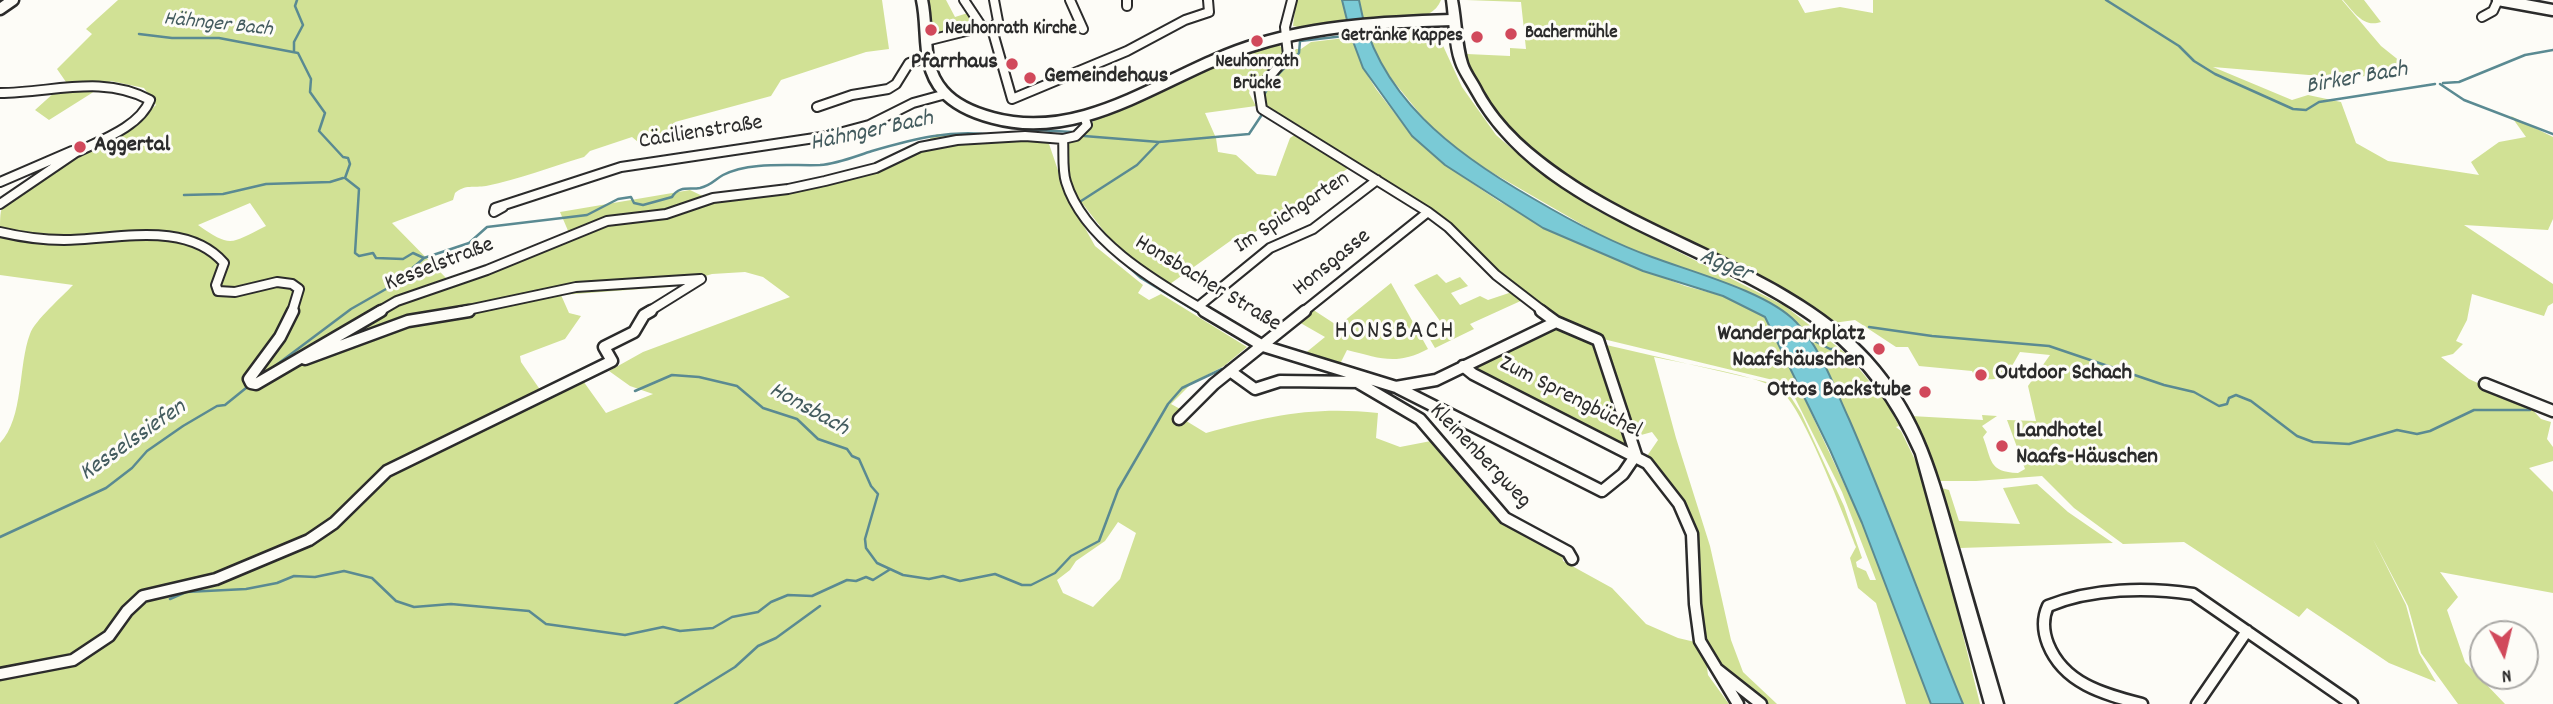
<!DOCTYPE html>
<html>
<head>
<meta charset="utf-8">
<style>
  body { margin:0 }
  #map { position:relative; width:2553px; height:704px; overflow:hidden; background:#fdfcf7; font-family:Dekko,sans-serif }
  canvas { display:block }
  .north { position:absolute; left:2469px; top:620px; width:70px; height:70px; box-sizing:border-box; background:#fdfcf7; border:2px solid #a9a8a5; border-radius:50%; rotate:173deg; font-size:19px; font-weight:700; line-height:28px; text-align:center; color:#2b2b2b }
  .north::after { content:''; display:block; margin:auto; width:24px; height:32px; background:#d1495b; clip-path:polygon(50% 0,100% 100%,50% 72%,0 100%) }
</style>
</head>
<body>
<div id="map">
<canvas width="2553" height="704"></canvas>
<div class="north">N</div>
</div>
<script>
const ctx = document.querySelector('canvas').getContext('2d');
ctx.lineJoin = 'round';
function paint(path, color) {
  ctx.fillStyle = color;
  ctx.fill(path, 'evenodd');
}
function trace(path, color, width, dash) {
  ctx.strokeStyle = color;
  ctx.lineWidth = width;
  ctx.lineCap = dash ? 'butt' : 'round';
  ctx.setLineDash(dash || []);
  ctx.stroke(path);
}
function drawText(font, color, halo, rows, align = 'center') {
  ctx.font = font + ' Dekko,sans-serif';
  ctx.lineWidth = 6;
  ctx.setLineDash([]);
  ctx.textBaseline = 'middle';
  ctx.strokeStyle = halo;
  ctx.fillStyle = color;
  for (const [text, x, y, turn = 0] of rows) {
    ctx.save();
    ctx.translate(x, y);
    ctx.rotate((+turn || 0) * Math.PI / 180);
    ctx.textAlign = isNaN(turn) ? turn : align;
    if (halo) ctx.strokeText(text, 0, 0);
    ctx.fillText(text, 0, 0);
    ctx.restore();
  }
}
paint(new Path2D(`
  M118 0H882L889 49 866 52 781 80 771 96 675 122 678 133 638 142 632 137 590 151 584 157C551 167 519 179 486 186 474 188 465 184 455 193L453 200 392 223 448 280 569 233 560 212 690 190 713 201 787 193 880 170 937 134 1045 132 1066 194 1095 246 1143 285 1138 293 1149 300 1161 294 1247 347 1224 366 1192 383 1171 404 1182 410 1183 419 1206 433C1268 416 1313 406 1378 413L1376 438 1400 447 1431 441 1501 518 1562 554 1563 561 1612 588 1646 624 1678 638 1695 642 1706 660 1708 675 1729 704H0V443C24 418 18 365 30 334 35 320 62 297 73 285L0 275V236L41 241 97 242 102 237 13 232 0 228C0 223 0 216 1 211 9 193 118 132 142 118L156 105 144 88 111 81 49 120 35 110 66 82 57 69 92 34 86 29ZM250 203 266 226C231 243 232 249 198 225ZM745 272 763 277 790 297 643 352 609 371 630 386 653 394 606 413 581 378 543 394 521 362 520 356 565 339 581 316 569 313 561 295 668 287 712 274ZM1118 522 1136 533 1120 579 1093 607 1063 593 1057 580 1070 570 1076 561 1105 541Z
  M926 0H946L955 17 971 12 976 20 953 27 956 32 935 37Z
  M1296 0H1342L1347 22 1308 29 1293 26Z
  M1359 0H1441C1432 25 1387 22 1364 24Z
  M1466 0H1798L1805 13 1840 7 1873 13V0H2342L2381 46 2406 66 2376 75 2345 78 2213 67 2292 100 2308 95 2341 102 2356 143 2388 161 2479 175 2471 162 2499 142 2526 137 2511 116 2553 137V219L2548 230 2464 225 2553 284V303L2548 306 2544 316 2472 294 2467 320 2456 341 2463 344 2453 354 2441 357 2469 379 2530 407 2541 419 2551 422 2547 439 2553 447V461L2529 468 2553 492V593L2440 572 2458 597 2447 610 2465 662 2505 704H2458L2421 653 2408 606 2373 539 2406 605 2419 653 2436 682 2389 663 2307 608 2299 617 2184 542 2123 544 2074 508 2042 476 1976 481H1938L1911 416 1983 420 1982 415 1997 416 1982 426 1987 432 1983 437C1992 460 1988 472 2018 473L2025 469 2007 420 2036 421 2028 386 2050 355 2020 352C2006 377 2004 381 1976 379L1972 371 1919 366 1908 347H1896L1855 320 1833 323 1603 202 1544 162 1502 121 1474 78 1467 66V54L1510 56V48L1526 49 1521 2Z
  M2343 0H2364L2381 22C2363 28 2354 12 2343 0Z
  M1407 26 1412 37H1439L1462 87 1496 135 1531 165 1598 211 1785 306 1848 355 1874 387 1834 386 1794 320 1769 303 1732 286 1614 243 1467 158 1429 125 1394 82 1380 62 1366 30 1369 32Z
  M1342 32H1349L1363 68 1376 89 1412 136 1445 165 1500 202 1592 250 1685 286 1723 296 1765 317 1798 386 1599 338 1561 321 1500 274 1457 231 1263 108 1260 95 1267 83 1296 49H1301L1311 42 1345 38Z
  M1277 44 1285 50C1280 65 1264 82 1250 88L1249 93 1256 106 1205 113 1216 138 1218 152 1236 155 1257 174 1276 176 1290 138 1296 134 1350 167 1252 234H1240L1170 284 1117 248 1082 203 1078 205 1068 182 1065 140 1088 129 1097 116 1204 67Z
  M1437 274 1446 283 1460 277 1468 286 1451 293 1460 305 1480 296 1488 300 1515 291 1525 299 1470 324 1474 329 1435 348 1428 336 1445 328 1414 285Z
  M1391 283 1428 349C1396 366 1380 358 1347 350L1339 366 1303 355 1325 337 1297 321 1312 309 1338 326Z
  M1556 324 1597 344 1630 444 1625 446 1475 373 1471 369 1473 364Z
  M1602 344 1771 383 1787 391 1801 413 1844 506 1862 558 1856 562 1857 567 1866 571 1870 580H1876L1842 492 1790 388 1799 387 1862 523 1931 704H1906L1876 603 1858 588 1850 558 1856 547C1844 516 1804 410 1782 392 1761 375 1684 364 1654 357L1676 438 1710 546 1731 640 1743 672 1777 704H1765L1716 663 1703 641 1697 605 1695 536 1648 460 1647 456 1658 440 1652 432 1634 437Z
  M1834 387 1881 392 1899 426 1896 427 1901 431 1917 464 1943 554 1980 704H1963L1882 497Z
  M2037 484 2068 512 2113 543 1960 548 1938 487 1949 490 1959 521 2020 524 2003 488Z`), '#d1e195');
const water = new Path2D(`
  M1342 0H1359C1376 96 1455 154 1534 199 1573 222 1610 242 1652 257 1692 272 1768 292 1796 322 1821 348 1834 387 1849 419 1890 513 1924 609 1963 704H1931L1862 523 1830 450 1765 317 1723 296 1643 271 1543 228 1445 165 1412 136 1363 68 1351 36Z`);
paint(water, '#7acad6');
trace(water, '#5a8a92', 2);
trace(new Path2D(`
  M2106 0 2179 46 2194 61 2215 74 2293 109 2306 110 2319 102 2435 84
  M139 34 172 38H219L298 53 311 79 310 92 325 113 319 131 343 157 348 158 350 164 345 178 359 189 355 253 359 256 373 253 376 258 403 259 413 253 424 258 469 243 487 227 587 215 618 199 631 197 634 203 643 205 672 197C679 185 690 190 700 188 712 185 714 180 723 175 749 161 792 166 820 165 837 164 856 156 872 151 913 139 951 129 994 135
  M294 51V42L303 25 295 6 297 0
  M2443 83 2459 82 2525 55 2553 50
  M2440 84 2464 100 2553 134
  M1266 107 1263 97 1271 82 1299 53 1300 41 1353 35
  M1018 133 1037 130 1072 132
  M1084 136 1159 142
  M184 195 223 194 266 184 330 182 343 178
  M1078 203 1137 165 1159 142 1249 134 1263 113
  M1105 246 1141 278 1202 315
  M1869 327 1932 336 2049 346 2164 385 2194 392 2219 406 2227 404 2229 398 2236 395 2251 401 2297 436 2313 442 2349 444 2397 430 2417 434 2430 431 2474 410H2530
  M1803 335 1830 349H1837
  M263 375 351 309 393 285 424 258
  M635 391 672 375 699 377 737 386 763 408 797 419 818 439 847 449 852 456 859 459 871 486 878 494 865 539 866 548 877 563 903 575 929 579 943 576 960 581 995 574 1022 585H1031L1055 573 1071 556 1099 541 1118 490 1168 404 1182 388 1222 369
  M0 537 106 488 132 468 147 451 183 426 217 406 225 405 246 388
  M170 599 186 592 246 589 277 583 294 576 315 577 344 571 372 578 396 601 414 607 451 604 529 611 546 624 625 635 663 627 680 631 713 628 732 617 758 612 771 602 788 595 812 596 847 580 856 581 866 577 873 580 889 570
  M675 704 735 667 758 646 776 638 820 606`), '#5a8a92', 2.5);
const minorFar1 = new Path2D(`
  M964 0 982 27 987 28
  M1070 0 1083 29
  M1127 0V6
  M1292 0 1285 27 1288 55 1259 89 1262 109 1428 212 1448 227 1496 275 1544 312
  M2482 17 2493 11 2498 0
  M992 29 1012 99 1127 51 1185 20 1209 12 1208 0
  M992 29 998 21 994 0
  M926 41 982 27
  M0 93C52 93 102 74 150 100 140 127 99 141 75 153
  M817 107 852 95 888 89 896 84 909 63 926 58
  M1063 139C1064 152 1062 170 1066 182 1084 241 1158 283 1207 312
  M0 182 72 151 75 153 0 204
  M503 207 494 212 495 208 621 167 828 136 869 125 913 103 946 94
  M0 232C21 237 42 240 64 240 114 240 186 219 224 263L216 285 218 291 235 292 277 282 292 284 299 289 292 312
  M1199 306 1270 248 1313 229 1377 180
  M378 312 397 301 487 270 607 221 666 214 713 198 788 189 825 181 876 168 920 147 957 140 1025 136 1063 139 1076 136 1087 125 1084 116
  M458 312 576 287 700 279
  M648 312 701 279
  M1303 312 1428 212`);
const minor = new Path2D(`
  M293 311 280 337 249 379 251 383 256 384 381 311
  M1204 311 1263 346 1396 387 1436 380 1556 322
  M1541 311 1556 322 1598 340 1636 455
  M305 359 408 321 469 311
  M1463 366 1473 374 1647 463 1679 504 1692 534 1695 604 1700 641 1738 704
  M1230 371 1255 389 1280 381 1362 382
  M1357 382 1420 419 1505 518 1568 552 1572 559
  M2485 384 2553 411
  M1398 388 1602 491 1623 474 1636 455
  M1179 419 1214 384 1305 311
  M1718 670 1761 704
  M0 674 73 660 109 636 127 611 143 596 216 579 309 540 334 523 387 471 612 361 604 347 634 332 644 315 651 311
  M2142 704C2104 694 2064 684 2048 644 2043 631 2042 619 2048 606 2092 588 2147 587 2193 594L2352 704
  M2197 704 2247 631`);
const tertiary = new Path2D(`
  M922 0C929 31 920 65 943 91 956 106 974 113 993 118 1088 144 1171 69 1258 44 1320 25 1388 22 1452 20
  M2498 0 2553 10
  M0 9 13 0`);
const primary = new Path2D(`
  M1447 0H1457C1461 20 1461 44 1467 63 1470 72 1478 82 1482 91 1502 127 1533 153 1567 176 1660 240 1794 273 1870 357 1924 417 1937 477 1959 552 1973 602 1988 653 2003 704H1985L1916 454C1895 407 1866 364 1825 331 1717 245 1541 220 1471 91 1466 82 1459 72 1456 63 1449 44 1450 20 1447 0Z`);
trace(minorFar1, '#2b2b2b', 12);
trace(minor, '#2b2b2b', 15);
trace(tertiary, '#2b2b2b', 15);
trace(primary, '#2b2b2b', 5);
trace(minorFar1, '#fdfcf7', 8);
trace(minor, '#fdfcf7', 10);
trace(tertiary, '#fdfcf7', 10);
paint(primary, '#fdfcf7');
for (const [x, y, r, color] of [
  [931,30,7,"#d1495b"],
  [1511,34,7,"#d1495b"],
  [1477,37,7,"#d1495b"],
  [1257,41,7,"#d1495b"],
  [1012,64,7,"#d1495b"],
  [1030,78,7,"#d1495b"],
  [80,147,7,"#d1495b"],
  [1879,349,7,"#d1495b"],
  [1981,375,7,"#d1495b"],
  [1925,392,7,"#d1495b"],
  [2002,446,7,"#d1495b"]
]) {
  const dot = new Path2D();
  dot.arc(x, y, r, 0, 2 * Math.PI);
  ctx.fillStyle = color;
  ctx.fill(dot);
  trace(dot, '#fdfcf7', 2.5);
}
drawText('bold 19px', '#2b2b2b', '#fdfcf7', [
  ["Neuhonrath Kirche",945,30],
  ["Bachermühle",1525,34],
  ["Getränke Kappes",1463,37,"right"],
  ["Neuhonrath",1257,63,"center"],
  ["Brücke",1257,85,"center"]
], 'left');
drawText('italic 21px', '#435b5e', '#fdfcf7', [
  ["Hähnger Bach",218,26,6]
]);
drawText('bold 23px', '#2b2b2b', '#fdfcf7', [
  ["Pfarrhaus",998,64,"right"],
  ["Gemeindehaus",1044,78],
  ["Aggertal",94,147],
  ["Wanderparkplatz",1865,336,"right"],
  ["Naafshäuschen",1865,362,"right"],
  ["Outdoor Schach",1995,375],
  ["Ottos Backstube",1911,392,"right"],
  ["Landhotel",2016,433],
  ["Naafs-Häuschen",2016,459]
], 'left');
drawText('23px', '#2b2b2b', '#fdfcf7', [
  ["Cäcilienstraße",701,134,-9],
  ["Im Spichgarten",1293,214,-33],
  ["Honsgasse",1333,264,-39],
  ["Kesselstraße",440,266,-21],
  ["Honsbacher Straße",1207,285,31],
  ["Zum Sprengbüchel",1570,399,27],
  ["Kleinenbergweg",1479,457,46]
]);
drawText('italic 24px', '#435b5e', '#fdfcf7', [
  ["Birker Bach",2357,80,-10],
  ["Hähnger Bach",872,133,-12],
  ["Agger",1725,267,22],
  ["Honsbach",808,411,29],
  ["Kesselssiefen",134,442,-35]
]);
ctx.letterSpacing = '2px';
drawText('26px', '#2b2b2b', '#fdfcf7', [
  ["HONSBACH",1395,333]
]);
ctx.letterSpacing = '0px';
</script>
</body>
</html>
